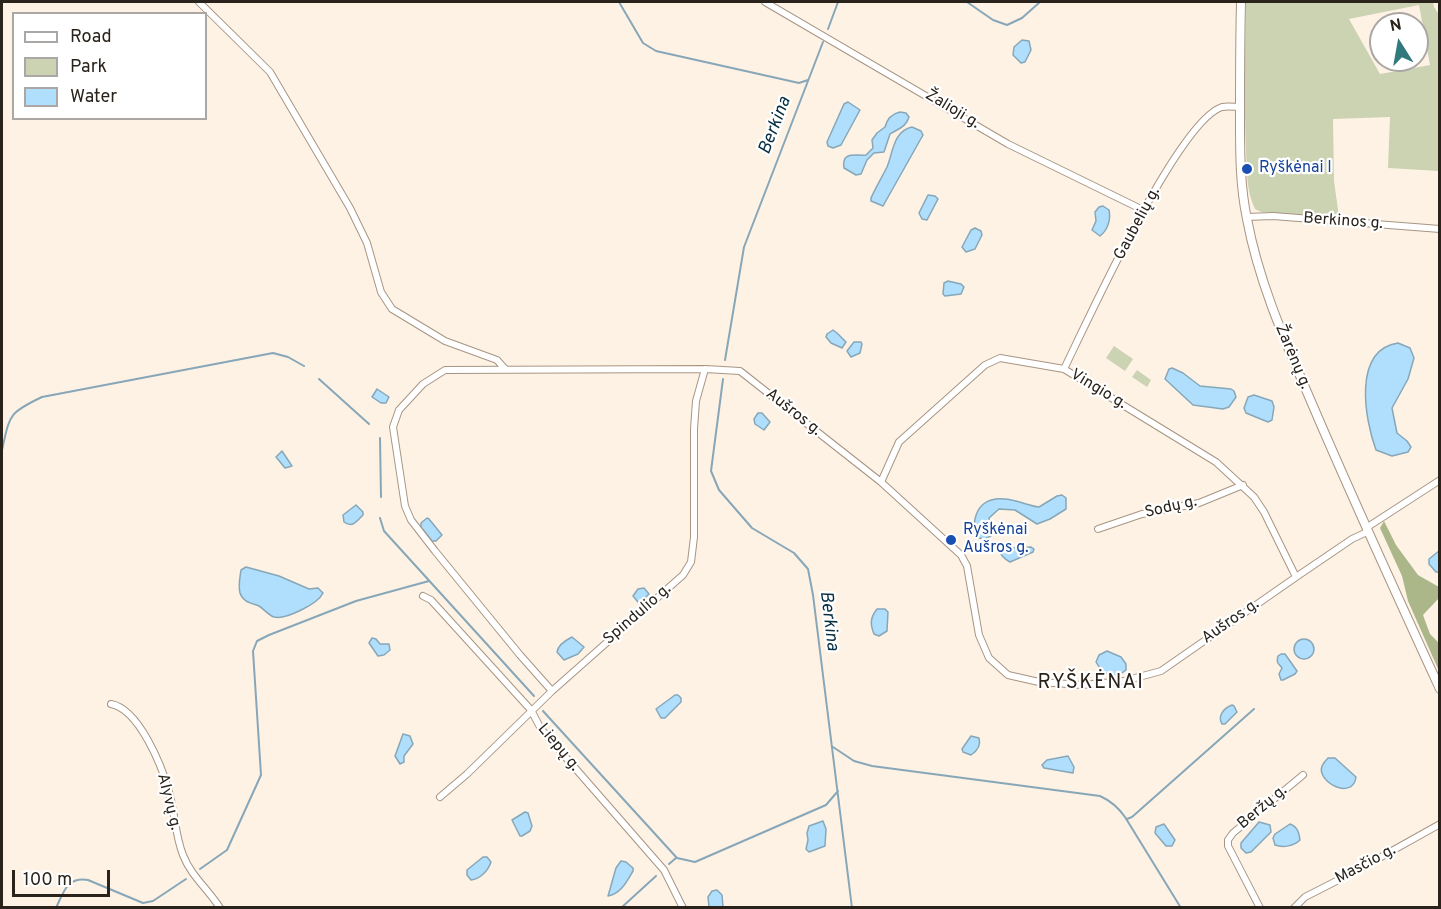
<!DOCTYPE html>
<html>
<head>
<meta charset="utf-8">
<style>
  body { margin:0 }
  #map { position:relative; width:1441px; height:909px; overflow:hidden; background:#fef2e5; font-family:Overpass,sans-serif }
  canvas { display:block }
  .frame { position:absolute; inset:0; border:3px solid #2a231b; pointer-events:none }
  .legend { position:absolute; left:12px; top:12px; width:195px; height:108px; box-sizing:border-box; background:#fff; border:2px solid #aaa7a4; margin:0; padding:8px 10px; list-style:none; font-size:18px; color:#2a231b }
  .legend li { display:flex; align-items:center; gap:12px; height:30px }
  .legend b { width:30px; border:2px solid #aaa7a4 }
  .north { position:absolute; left:1369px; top:12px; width:60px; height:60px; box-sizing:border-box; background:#fff; border:2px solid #aaa7a4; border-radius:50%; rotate:349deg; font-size:16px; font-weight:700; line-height:24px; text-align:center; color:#2a231b }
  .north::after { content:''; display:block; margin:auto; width:21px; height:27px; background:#307a7d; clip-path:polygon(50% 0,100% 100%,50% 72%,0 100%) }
  .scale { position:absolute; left:12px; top:870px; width:98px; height:27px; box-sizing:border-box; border:3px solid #2a231b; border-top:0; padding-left:8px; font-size:18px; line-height:21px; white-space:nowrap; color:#2a231b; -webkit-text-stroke:4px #fff; paint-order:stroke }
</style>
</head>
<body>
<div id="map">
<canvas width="1441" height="909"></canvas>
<div class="frame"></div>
<ul class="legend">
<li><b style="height:8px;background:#fff"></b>Road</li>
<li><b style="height:16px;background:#cbd3b3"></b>Park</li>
<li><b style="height:16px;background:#afdffc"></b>Water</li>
</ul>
<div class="north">N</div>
<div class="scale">100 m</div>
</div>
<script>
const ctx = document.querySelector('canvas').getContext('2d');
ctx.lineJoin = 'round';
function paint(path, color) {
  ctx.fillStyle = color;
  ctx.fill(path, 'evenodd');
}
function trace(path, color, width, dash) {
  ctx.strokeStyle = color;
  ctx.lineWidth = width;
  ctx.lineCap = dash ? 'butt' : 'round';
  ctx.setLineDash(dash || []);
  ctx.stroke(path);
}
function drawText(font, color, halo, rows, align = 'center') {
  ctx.font = font + ' Overpass,sans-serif';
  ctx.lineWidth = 4.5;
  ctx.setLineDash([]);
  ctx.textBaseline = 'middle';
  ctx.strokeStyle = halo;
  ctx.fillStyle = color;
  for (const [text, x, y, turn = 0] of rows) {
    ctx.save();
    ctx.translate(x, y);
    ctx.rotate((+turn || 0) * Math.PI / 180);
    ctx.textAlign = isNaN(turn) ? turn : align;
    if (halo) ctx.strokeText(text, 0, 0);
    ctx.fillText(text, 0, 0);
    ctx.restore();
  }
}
paint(new Path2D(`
  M1246 2H1433L1434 7 1440 16 1439 171 1388 168 1390 117 1333 119 1334 181 1339 217 1261 212 1255 209C1246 191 1247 170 1246 150 1244 100 1245 51 1246 2ZM1419 5 1430 65 1380 74 1349 19Z
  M1114 346 1133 359 1125 371 1106 358Z
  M1137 370 1151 380 1147 387 1132 377Z`), '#cbd3b3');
paint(new Path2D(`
  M1384 521 1396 545 1418 575 1439 587V598L1423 615 1430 634 1439 643V671L1408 601 1402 576 1380 528Z`), '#acb789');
const water = new Path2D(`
  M1022 40 1029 41 1031 50 1025 62 1021 63 1013 55 1014 47Z
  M848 102 860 110 841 145 833 148 828 146 827 142 844 104Z
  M900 112 906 113 909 117C906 128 897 129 890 134L884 152 874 153 867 160 861 174 856 175 844 168C841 151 856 156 866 155L873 148 872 140 877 133 885 127C887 119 891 114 900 112Z
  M912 127 921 131 923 135 883 206 871 201V198C876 187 882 177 887 167 893 153 893 131 912 127Z
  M928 195 935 196 938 199 927 220 922 219 919 213Z
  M1103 206 1109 210C1111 219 1108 230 1100 236L1092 230 1096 221 1095 212 1099 207Z
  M975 228 981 231 982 235 975 249 966 252 962 247 971 230Z
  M948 281 961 284 964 287 961 294 945 296 943 294 944 283Z
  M833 330 837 333 846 342 842 348 831 343 826 337 827 334Z
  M854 342H861L862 344 860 353 851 357 847 351Z
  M1398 343 1410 348 1414 358 1408 379 1392 408 1397 433 1407 441 1411 447 1408 452 1392 456 1376 450C1365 420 1352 350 1398 343Z
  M1172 368 1183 373 1200 386 1231 389 1234 391 1236 397 1229 407 1223 409 1193 405 1165 379 1169 369Z
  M377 389 389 397 386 403H381L372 397Z
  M1254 395 1272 401 1274 407 1272 420 1268 422 1246 413 1244 408 1248 397Z
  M758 413H762L770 422 764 430 755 424 754 419Z
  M282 451 292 466 285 468 276 457Z
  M1062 495 1066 498V509L1050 519 1037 524 1015 510 999 509 989 518 991 536 985 539 978 538 974 533C973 504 988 494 1016 501 1024 503 1031 506 1039 507L1057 496Z
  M356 505 363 512V515C356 522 353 528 344 522L343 515Z
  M427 518 429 519 442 535 436 541H432L421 527V523Z
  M1003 546 1012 548 1031 547 1034 549 1033 552 1010 562C1004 559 1000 554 998 548Z
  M1439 551V572H1436L1429 564V559Z
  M246 567 279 576 309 589 318 588 323 593C318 604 285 620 274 617 268 615 264 609 259 606 251 603 243 602 240 593 238 586 240 577 241 570Z
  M644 588 649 594 640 603 638 602 633 596 638 589Z
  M877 609H885L888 612 887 631 879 636 874 634C870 624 870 618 877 609Z
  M572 637 584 647 578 654 564 660 557 652C558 645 566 640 572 637Z
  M372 638 376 639 380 644H389L390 650 384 655 378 656 369 643Z
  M1294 649a10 10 0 1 1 20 0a10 10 0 1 1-20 0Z
  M1107 651 1121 657 1126 664V670C1114 680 1103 675 1096 662L1099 655Z
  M1281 654H1285L1297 671 1295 674 1283 680H1281L1279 674 1282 668C1278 663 1276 663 1278 656Z
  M675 695H678L681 698V702L665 718H661L656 709Z
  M1232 705 1234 706 1237 712 1225 724H1222C1217 716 1224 708 1232 705Z
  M403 734 410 736 413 744 404 756V762L400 764 395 756Z
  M971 736 979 738C981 745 977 751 971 755L963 752 962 749Z
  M1068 756 1074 767 1073 773 1044 768 1042 765 1047 760Z
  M1328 758H1335L1356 777C1353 801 1316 782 1322 766 1323 764 1327 759 1328 758Z
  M525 812 528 813 532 826 530 831 522 836H520L512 820Z
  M823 821 826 829 825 846 809 852 806 849 808 840 807 833 809 826Z
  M1259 822 1270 825 1271 832 1251 852 1246 853 1241 848V843Z
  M1164 824 1175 840 1172 846H1166L1155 833 1156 827Z
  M1290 824C1298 827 1299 833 1300 840 1294 846 1283 848 1275 845L1273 838 1275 834Z
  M483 857H487L491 862C488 871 480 879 471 880L467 875V870Z
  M621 861 626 862 633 868V871C627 881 621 894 608 896L616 868Z
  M717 890 722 895 723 907H709L708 897 712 891Z`);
paint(water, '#afdffc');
trace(water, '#87a7b8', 1.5);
trace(new Path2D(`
  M619 2 643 43 656 51 799 83 808 80
  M967 2 993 20 1007 25 1022 18 1040 2
  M828 29 838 2
  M725 360 744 247 823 42
  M319 379 369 424
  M723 379 711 471 719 490 752 528 794 553 808 569 813 595 852 908
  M380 438 381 497
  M2 450C10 415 8 413 42 397L273 353 288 357 304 366
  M380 518 384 531 534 696
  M543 711 677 858 695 862 826 805 838 791
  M833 747 854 761 872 766 1100 796C1111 801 1118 807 1125 817L1181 908
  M1127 819 1132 817 1254 709
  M669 864 676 858
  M200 869 227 850 261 775 253 651 257 641 269 635 356 601 429 581
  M56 908C64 891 67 877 88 880L143 903 153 901 186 879
  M621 908 656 876`), '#87a7b8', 2);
const street = new Path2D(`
  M199 2 270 72 350 208 367 243 381 292 392 309 445 341 497 360 505 369
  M765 2 1008 144 1143 210
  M1246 217 1273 216 1440 229
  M1064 369C1087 322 1178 121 1222 107 1227 106 1235 107 1240 107
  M881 482 899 442 985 365 1000 358 1064 369 1216 462 1254 497 1264 512 1296 577
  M1366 528 1440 480
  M1098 529 1142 514 1199 503 1243 485
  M423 596 431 600 531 710 541 729 664 870 683 908
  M552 691 520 655 435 551 411 520 405 506 393 427 399 410 423 384 445 370 705 369 740 371 881 482 961 555 967 566 979 635 989 658 1008 675 1039 682 1082 685 1124 681 1161 671 1299 575 1352 539 1367 532
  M111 704C139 709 162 766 169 792 175 813 175 835 183 855 191 876 208 889 220 908
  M440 797 467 774 552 691 683 575 691 562 694 537V429L696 401 705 369
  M1260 908 1228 846V840L1233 833 1303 775
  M1294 908 1305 897 1356 871 1440 824`);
const secondary = new Path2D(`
  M1241 2C1240 41 1240 80 1240 120 1240 153 1240 186 1247 219 1260 289 1291 354 1319 420 1358 510 1399 600 1440 689`);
trace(street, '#a89583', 8);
trace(secondary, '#a89583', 10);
trace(street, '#fff', 6);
trace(secondary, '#fff', 8);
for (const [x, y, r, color] of [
  [1247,169,6,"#1a4fb4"],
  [951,540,6,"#1a4fb4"]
]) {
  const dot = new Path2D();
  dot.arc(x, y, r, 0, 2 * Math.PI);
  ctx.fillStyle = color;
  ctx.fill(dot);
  trace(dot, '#fff', 2);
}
drawText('16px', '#2a231b', '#fff', [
  ["Žalioji g.",952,110,31],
  ["Berkinos g.",1343,222,4],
  ["Gaubelių g.",1138,224,-62],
  ["Žarėnų g.",1292,357,67],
  ["Vingio g.",1098,390,31],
  ["Aušros g.",793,413,38],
  ["Sodų g.",1171,508,-13],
  ["Spindulio g.",638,615,-41],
  ["Aušros g.",1231,622,-35],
  ["Liepų g.",558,748,50],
  ["Alyvų g.",168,802,76],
  ["Beržų g.",1263,808,-40],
  ["Masčio g.",1366,865,-28]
]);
drawText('16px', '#164399', '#fff', [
  ["Ryškėnai I",1259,169],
  ["Ryškėnai",963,531],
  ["Aušros g.",963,549]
], 'left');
drawText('italic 18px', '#052e42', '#fff', [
  ["Berkina",776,126,-69],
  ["Berkina",828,621,83]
]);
ctx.letterSpacing = '1.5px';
drawText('20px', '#2a231b', '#fff', [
  ["RYŠKĖNAI",1091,684]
]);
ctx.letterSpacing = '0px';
</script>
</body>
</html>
